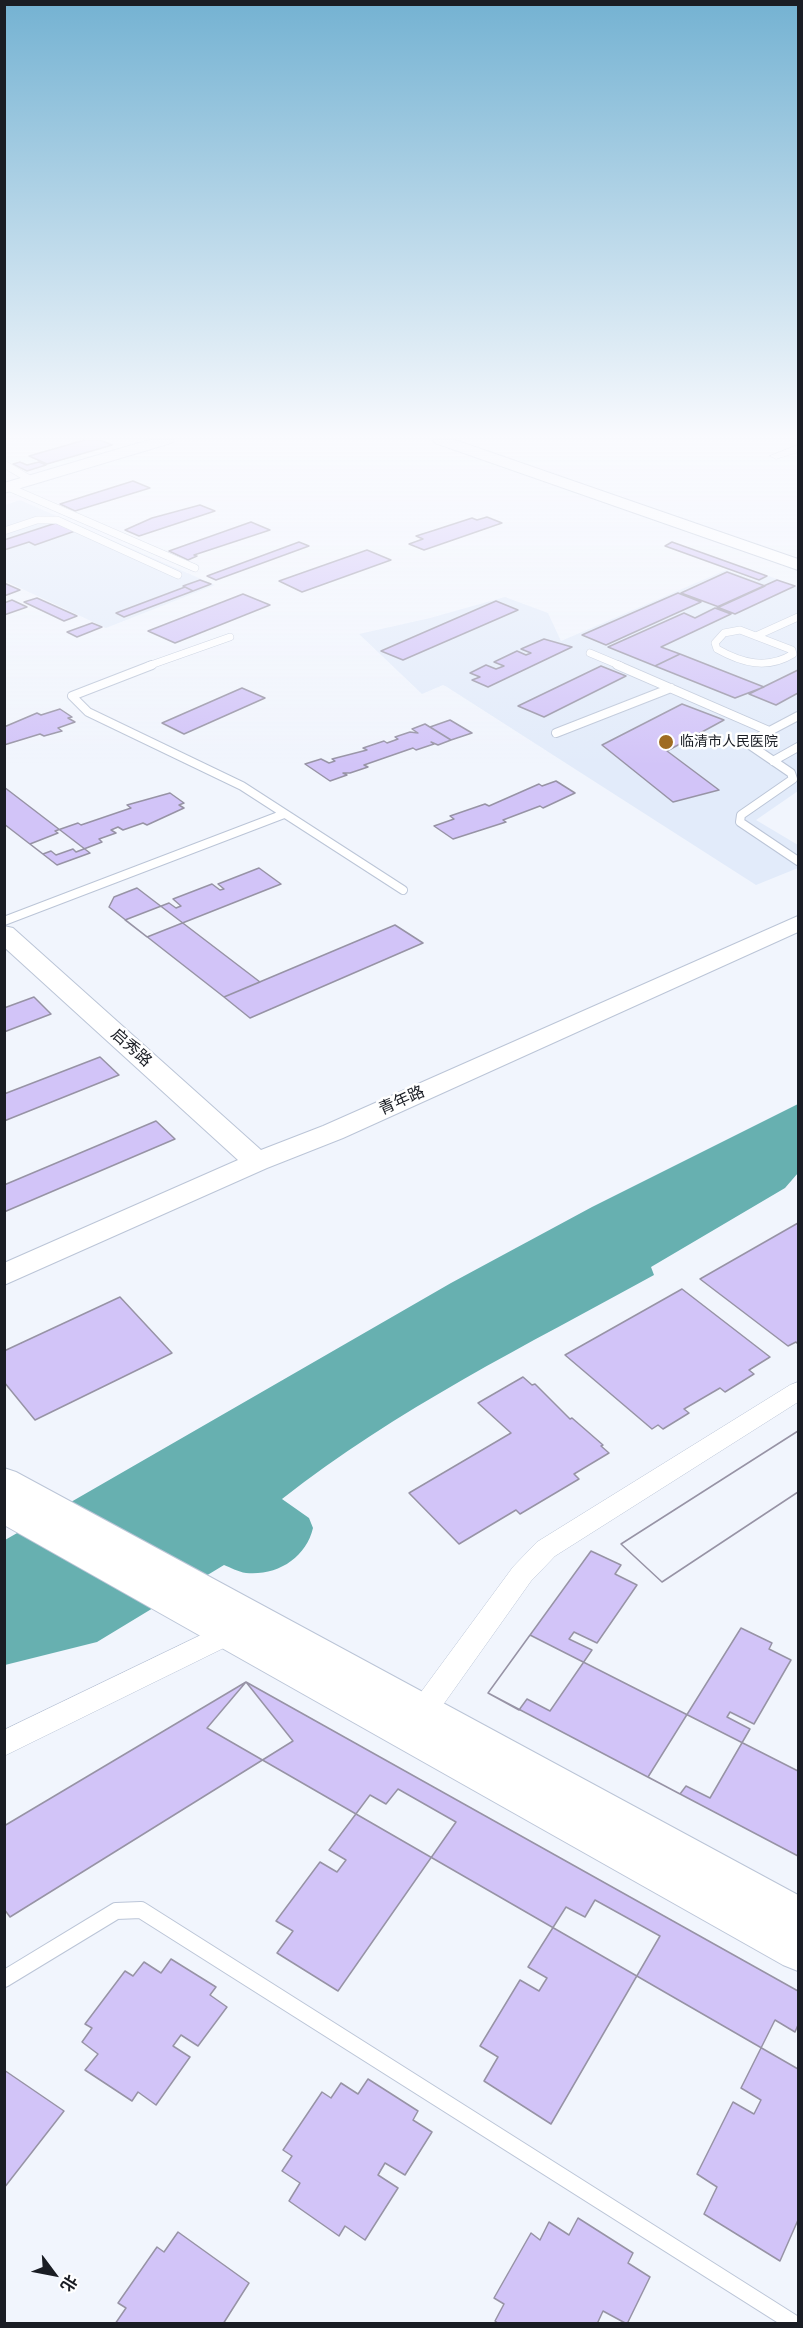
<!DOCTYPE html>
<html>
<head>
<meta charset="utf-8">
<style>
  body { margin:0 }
  #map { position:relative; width:803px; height:2328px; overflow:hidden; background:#f1f5fd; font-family:"Archivo Narrow","Noto Sans SC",sans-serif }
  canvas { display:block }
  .frame { position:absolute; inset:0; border:6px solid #1a1d24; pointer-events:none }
  .north { position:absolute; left:24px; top:2244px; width:60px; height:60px; -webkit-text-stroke:4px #fff; paint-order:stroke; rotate:122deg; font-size:16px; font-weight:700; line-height:24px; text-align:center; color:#1a1d24 }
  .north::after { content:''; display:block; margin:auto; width:21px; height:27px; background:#1a1d24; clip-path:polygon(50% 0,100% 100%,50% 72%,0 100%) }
</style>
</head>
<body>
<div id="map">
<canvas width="803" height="2328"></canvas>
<div class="frame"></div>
<div class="north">北</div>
</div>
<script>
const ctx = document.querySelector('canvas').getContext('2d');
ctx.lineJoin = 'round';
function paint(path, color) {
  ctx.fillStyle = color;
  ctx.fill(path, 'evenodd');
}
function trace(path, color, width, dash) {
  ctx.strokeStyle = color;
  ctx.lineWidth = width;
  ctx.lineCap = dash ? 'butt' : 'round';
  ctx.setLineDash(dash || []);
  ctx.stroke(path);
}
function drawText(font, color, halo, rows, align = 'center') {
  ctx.font = font + ' "Archivo Narrow","Noto Sans SC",sans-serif';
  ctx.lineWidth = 5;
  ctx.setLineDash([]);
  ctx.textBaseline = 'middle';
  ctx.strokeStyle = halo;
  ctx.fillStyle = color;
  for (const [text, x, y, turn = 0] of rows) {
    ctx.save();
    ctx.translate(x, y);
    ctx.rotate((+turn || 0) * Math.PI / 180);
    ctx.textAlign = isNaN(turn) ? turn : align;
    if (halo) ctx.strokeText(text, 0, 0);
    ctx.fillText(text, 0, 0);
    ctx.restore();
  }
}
paint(new Path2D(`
  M20 500 215 585 106 628 5 581V505Z
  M726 570 758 581 769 576 798 587V791L756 820 798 845V868L756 885 447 687 443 685 422 694 359 634 430 618 505 597 548 613 561 641Z`), '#e2ebfa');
paint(new Path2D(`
  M798 1104V1173L785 1188 651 1267 654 1275C527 1345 396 1409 282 1499L309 1518 313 1528C306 1558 277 1576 246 1573 238 1572 230 1567 224 1565L97 1642 5 1665V1540L451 1283 592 1207Z`), '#67b0b0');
const building = new Path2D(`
  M85 440H100L112 445 47 464 29 456Z
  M20 462 27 465 39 462 46 465 27 471 13 464Z
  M133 481 150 488 75 511 60 504Z
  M200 505 215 511 139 536 125 530 152 518Z
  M487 517 502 523 424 550 409 544 423 539 416 536 432 531 472 518 477 520Z
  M251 522 270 530 194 555 197 556 188 560 169 551Z
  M56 523 75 531 35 545 29 542 4 550V540Z
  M299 542 309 546 216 580 207 576Z
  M672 542 767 576 759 580 665 546Z
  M367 550 391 560 302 592 279 581Z
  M727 572 765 586 719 607 681 593Z
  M200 580 211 584 193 591 183 586Z
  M777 580 795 586 735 614 717 607Z
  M4 583 20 590 4 596Z
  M185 587 193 591 124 617 116 613Z
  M678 593 701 602 606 645 582 635Z
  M243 594 270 605 175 643 148 631Z
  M37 598 77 616 64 621 24 602Z
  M12 600 27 607 4 615V603Z
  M496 601 518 610 403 660 381 651Z
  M715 608 731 614 661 647 680 654 655 666 608 647 684 613 695 618Z
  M92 623 102 627 77 637 67 632Z
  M544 639 572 647 488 687 472 680 480 677 470 673 486 665 496 669 504 666 494 662 517 651 526 655 531 653 521 649Z
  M680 654 764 687 735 698 655 666Z
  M601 666 626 676 544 717 518 706Z
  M798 670V693L776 705 749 694Z
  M242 688 265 698 184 734 162 723Z
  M682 704 724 720 667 751 719 790 673 802 602 745Z
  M60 709 72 717 68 718 75 722 58 728 62 731 44 736 40 734 4 745V727L37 713 41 715Z
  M450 720 472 733 451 740 430 727Z
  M425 724 451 740 438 745 431 742 434 744 416 750 413 748 364 765 368 767 350 773H343L347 775 330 781 305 764 321 759 329 763 335 761 332 759 367 750 363 748 384 741 387 743 398 739 395 737 410 732 418 733 412 729Z
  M556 781 575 793 543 808 540 806 503 820 506 822 453 839 434 826 454 819 450 816 485 804 489 806 539 784 542 786Z
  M4 787 90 853 57 865 4 824Z
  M170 793 184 803 179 805 184 808 147 825 143 823 123 830 118 827 111 830 116 833 99 839 102 842 76 852 73 849 56 855 51 851 43 854 30 844 58 833 55 831 78 823 81 825 131 808 127 805Z
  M259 868 281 884 147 937 125 920 169 903 176 908 181 906 173 899 212 884 220 890 224 889 218 884Z
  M137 888 260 982 224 997 109 907 114 897Z
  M395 925 423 943 250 1018 224 997Z
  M34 997 51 1014 4 1032V1008Z
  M100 1057 119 1075 4 1121V1094Z
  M156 1121 175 1139 4 1212V1185Z
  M798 1223V1344L796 1342 788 1346 700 1279Z
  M682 1289 770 1357 749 1370 754 1374 725 1392 720 1388 684 1409 689 1413 663 1429 658 1425 652 1429 565 1355Z
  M120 1297 172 1353 35 1420 4 1382V1351Z
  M523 1377 532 1385 535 1384 570 1419 572 1418 603 1445 601 1446 609 1453 574 1474 579 1479 520 1514 516 1510 459 1544 409 1493 511 1433 478 1403Z
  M798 1431V1492L662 1582 621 1544Z
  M798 1431V1492L662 1582 621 1544Z
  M591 1551 621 1565 615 1574 637 1585 597 1643 574 1632 569 1639 592 1650 550 1711 527 1699 519 1710 488 1693Z
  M741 1628 772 1643 769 1649 791 1660 754 1724 730 1712 727 1717 750 1729 710 1798 686 1786 680 1794 648 1777Z
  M530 1635 798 1771V1856L488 1693Z
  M246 1682 293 1741 10 1917 4 1909V1826Z
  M246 1682 798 1991V2069L207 1728Z
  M398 1789 456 1822 338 1991 277 1953 293 1931 276 1921 320 1862 337 1872 346 1860 329 1850 370 1795 386 1804Z
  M595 1900 660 1936 551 2124 484 2081 498 2057 480 2046 520 1980 539 1991 547 1978 528 1967 566 1907 585 1917Z
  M171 1959 216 1987 210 1995 227 2007 198 2046 181 2035 173 2046 190 2057 156 2105 138 2092 132 2101 85 2070 98 2054 82 2042 92 2028 85 2024 125 1971 133 1976 144 1962 161 1973Z
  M775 2020 795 2032 798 2025V2220L780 2261 704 2214 717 2187 697 2174 733 2102 754 2114 761 2100 741 2088Z
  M4 2070 64 2111 4 2188Z
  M368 2079 418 2111 413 2120 432 2132 405 2175 385 2163 378 2175 398 2188 365 2240 345 2226 339 2236 289 2201 300 2183 282 2171 292 2156 283 2150 322 2092 331 2098 341 2083 358 2094Z
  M578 2218 633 2253 628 2263 650 2277 627 2324 603 2311 597 2324H499L495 2321 504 2304 494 2298 531 2233 540 2240 549 2222 569 2235Z
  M178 2232 249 2283 223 2324H115L126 2308 118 2303 157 2247 164 2252Z`);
paint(building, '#d2c4f8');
trace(building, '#9793a5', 1.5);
const laneFar2 = new Path2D(`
  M4 464 31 480
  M8 487 195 568
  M4 531 37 520H57L178 575
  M740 630 792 650 793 654C767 670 742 663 717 649L715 643 724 633Z
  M756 636 798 617
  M590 653 621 666
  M148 666 230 637`);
const laneFar1 = new Path2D(`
  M152 665 72 696 88 712 242 786 403 890
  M617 665 769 731
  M798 716 747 743 791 773 793 779 741 815 740 822 798 861
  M556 733 671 688
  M773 761 798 747
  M4 921 284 814`);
const lane = new Path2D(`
  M4 1979 116 1911 141 1910 795 2324`);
const street = new Path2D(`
  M798 445V452L776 459 770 456Z
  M798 1382V1402L555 1556 531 1581 433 1719 423 1723 413 1719 409 1711 413 1703 513 1567 537 1542 790 1385Z
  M228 1622 238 1625 242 1633 238 1641 4 1756V1730Z`);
const secondary = new Path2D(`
  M149 440H174L171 443 4 493V483Z
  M432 440H455L798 559V570L435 443Z
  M798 916V932L343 1138 267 1168 4 1285V1263L238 1160 4 947V926L13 928 261 1150 323 1126Z
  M4 1468 16 1472 798 1895V1971L783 1965 4 1525Z`);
trace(laneFar2, '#bbc5d7', 8);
trace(laneFar1, '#bbc5d7', 10);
trace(lane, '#bbc5d7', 18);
trace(street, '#bbc5d7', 1);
trace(secondary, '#bbc5d7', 2);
trace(laneFar2, '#fff', 7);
trace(laneFar1, '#fff', 8);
trace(lane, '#fff', 16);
paint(street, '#fff');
paint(secondary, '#fff');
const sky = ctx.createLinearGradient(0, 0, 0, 766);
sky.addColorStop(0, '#74b2d2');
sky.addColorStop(0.57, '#f9fafe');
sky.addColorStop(1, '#f9fafe00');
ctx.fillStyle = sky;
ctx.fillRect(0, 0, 803, 766);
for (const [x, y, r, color] of [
  [666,742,8,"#9f6c22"]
]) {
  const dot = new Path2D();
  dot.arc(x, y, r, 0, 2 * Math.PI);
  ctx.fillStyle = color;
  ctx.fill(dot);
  trace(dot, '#fff', 2);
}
drawText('14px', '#1a1d24', '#fff', [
  ["临清市人民医院",680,742]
], 'left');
drawText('16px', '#1a1d24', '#fff', [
  ["启秀路",131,1048,42],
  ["青年路",402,1101,-24]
]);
</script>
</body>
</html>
